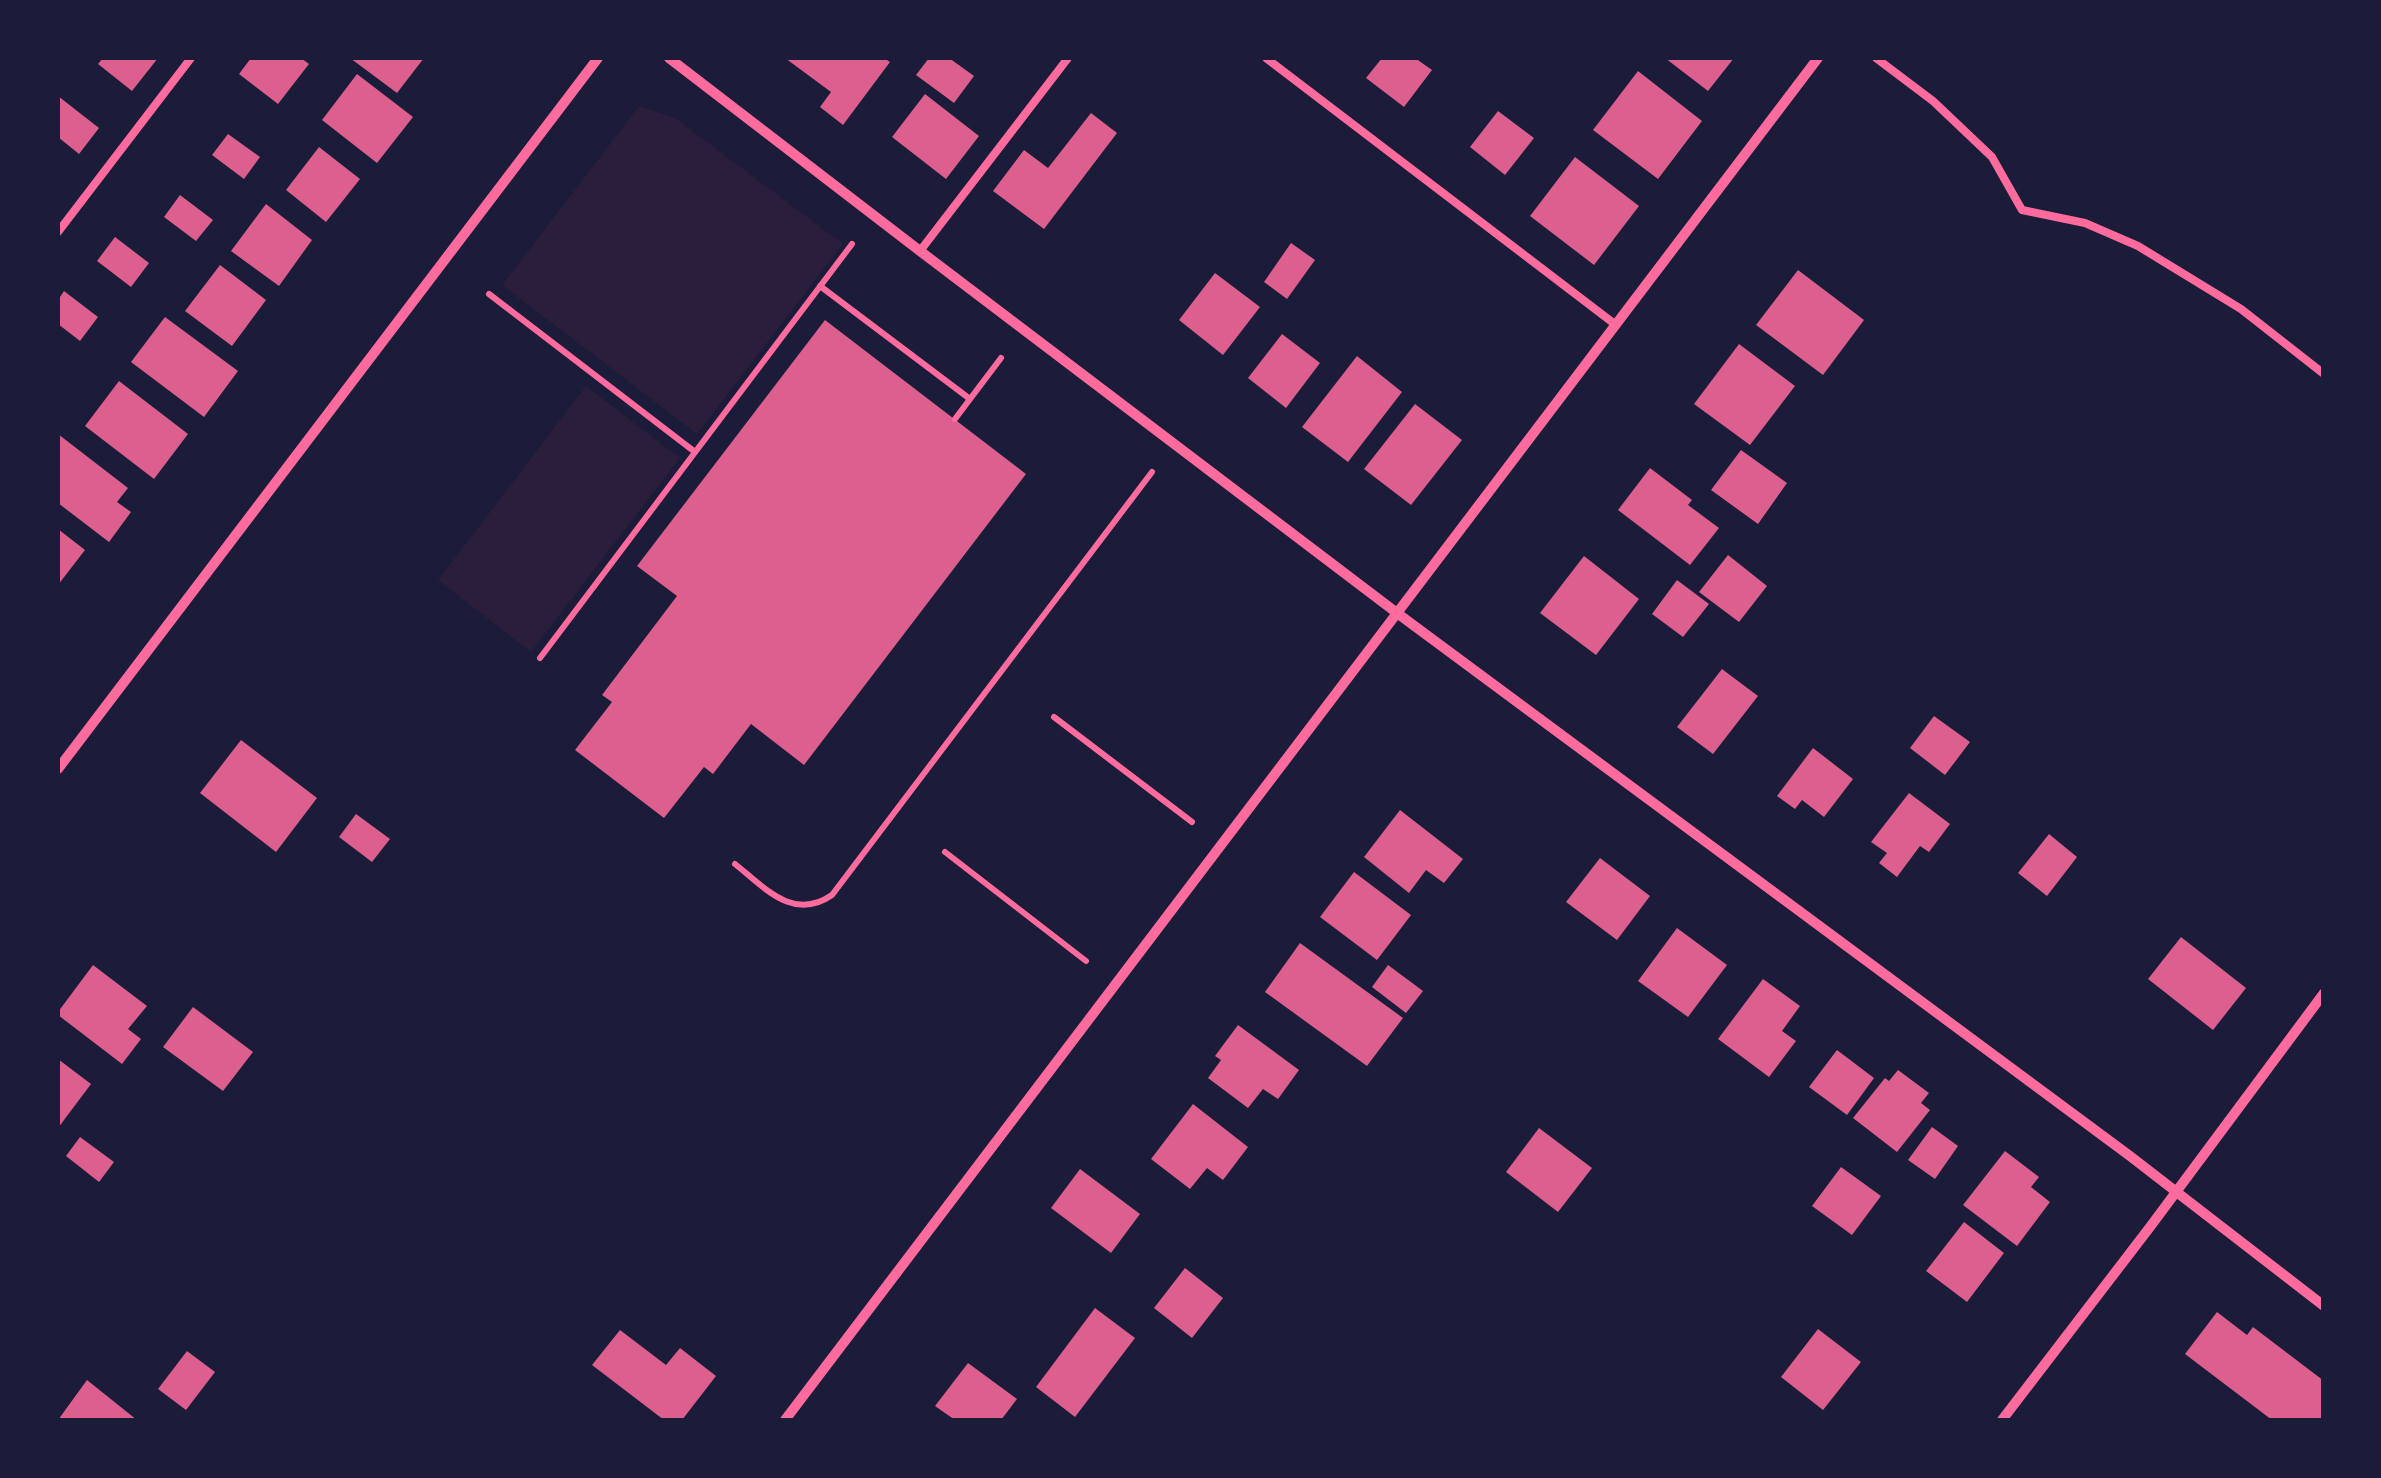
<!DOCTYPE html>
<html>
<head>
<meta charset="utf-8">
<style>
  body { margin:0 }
  #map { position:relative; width:2381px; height:1478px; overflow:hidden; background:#1b1b3a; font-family:"Nunito Sans",sans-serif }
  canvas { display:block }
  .frame { position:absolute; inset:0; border:60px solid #1b1b3a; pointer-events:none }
</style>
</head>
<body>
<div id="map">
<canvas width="2381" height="1478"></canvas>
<div class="frame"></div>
</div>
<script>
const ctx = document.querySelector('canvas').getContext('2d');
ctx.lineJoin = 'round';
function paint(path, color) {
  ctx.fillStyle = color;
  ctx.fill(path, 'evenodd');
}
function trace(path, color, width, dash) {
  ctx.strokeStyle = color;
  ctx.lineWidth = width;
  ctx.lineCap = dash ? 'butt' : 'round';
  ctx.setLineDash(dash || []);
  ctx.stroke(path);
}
paint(new Path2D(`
  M639 106 675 118 843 244 697 434 502 285Z
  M586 386 680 458 531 652 438 580Z`), '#2a1e3b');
paint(new Path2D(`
  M103 58H158L132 91 98 64Z
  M251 58H301L309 64 278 104 239 74Z
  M350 58H424L397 93Z
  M785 58H884L890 62 843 125 820 107 831 92Z
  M929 58H949L974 76 954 103 916 75Z
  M1382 58H1415L1432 70 1404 107 1366 78Z
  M1665 58H1734L1708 91Z
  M1638 71 1702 121 1658 179 1593 130Z
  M357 74 413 117 377 163 322 120Z
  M925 94 979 136 946 179 892 137Z
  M58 96 99 128 79 154 58 137Z
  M1498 111 1534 138 1505 175 1470 147Z
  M1091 113 1117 133 1044 229 993 191 1024 150 1048 168Z
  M228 134 260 157 244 179 212 155Z
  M319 147 360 179 326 222 286 190Z
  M1575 157 1639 206 1594 265 1530 216Z
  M180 195 213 220 196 241 164 217Z
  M266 204 312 240 279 286 231 251Z
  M115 237 149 263 131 287 97 261Z
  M1291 243 1315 260 1287 299 1264 282Z
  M220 265 266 300 232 346 185 311Z
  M1798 270 1864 320 1823 375 1756 325Z
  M1215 273 1260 307 1223 355 1179 320Z
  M64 291 98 317 80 341 58 324V300Z
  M165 317 238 371 204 417 131 362Z
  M825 320 1026 474 804 765 751 724 713 774 704 767 664 818 575 750 612 702 602 695 677 596 637 566Z
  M1282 334 1320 363 1286 408 1248 378Z
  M1739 344 1795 386 1750 445 1694 404Z
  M1357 356 1402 392 1348 462 1302 427Z
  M119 381 188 434 154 479 85 426Z
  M1415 404 1462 440 1411 505 1364 469Z
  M58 434 128 488 117 502 131 512 109 542 58 503Z
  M1741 450 1787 483 1758 524 1711 490Z
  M1650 468 1692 500 1688 505 1719 528 1690 565 1618 510Z
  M58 529 85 550 58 585Z
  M1728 555 1767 586 1739 622 1699 592Z
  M1584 556 1639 599 1596 655 1540 613Z
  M1677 580 1709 604 1683 637 1652 614Z
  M1722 669 1758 696 1713 754 1677 727Z
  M1934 716 1970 742 1945 775 1910 748Z
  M241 740 317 798 276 852 200 793Z
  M1813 748 1853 779 1824 817 1802 800 1795 809 1777 796Z
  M1909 793 1950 824 1929 852 1920 846 1897 877 1879 863 1887 853 1871 842Z
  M1400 810 1463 859 1444 883 1426 870 1409 893 1364 857Z
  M356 814 390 839 372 862 339 837Z
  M2049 834 2077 857 2047 896 2018 873Z
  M1600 858 1650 896 1617 940 1566 902Z
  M1354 872 1411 915 1377 960 1320 917Z
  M1677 928 1727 965 1688 1017 1638 981Z
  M2181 937 2246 988 2213 1030 2148 979Z
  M1300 943 1403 1018 1367 1066 1265 992Z
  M93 965 147 1006 128 1029 141 1039 122 1064 58 1015V1012Z
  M1388 965 1423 991 1406 1013 1372 987Z
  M1763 979 1800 1006 1782 1031 1796 1041 1769 1077 1718 1039Z
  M193 1007 253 1052 223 1091 163 1047Z
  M1238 1025 1299 1070 1278 1099 1263 1089 1248 1108 1208 1078 1221 1060 1215 1056Z
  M1837 1050 1874 1078 1847 1115 1809 1087Z
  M58 1059 91 1084 58 1128Z
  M1898 1070 1929 1093 1921 1103 1930 1110 1897 1152 1853 1118 1885 1078 1889 1081Z
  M1193 1104 1248 1147 1223 1180 1207 1168 1190 1189 1151 1159Z
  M1932 1127 1958 1146 1935 1179 1908 1160Z
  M1539 1128 1592 1168 1558 1212 1506 1172Z
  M80 1137 114 1162 99 1182 66 1156Z
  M2005 1151 2039 1177 2031 1187 2050 1202 2017 1246 1963 1205Z
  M1841 1167 1881 1196 1852 1235 1812 1206Z
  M1080 1169 1140 1214 1111 1253 1051 1208Z
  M1964 1222 2004 1253 1967 1302 1926 1271Z
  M1185 1268 1223 1298 1192 1338 1154 1308Z
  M1095 1308 1135 1338 1075 1417 1036 1387Z
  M2217 1312 2247 1335 2253 1327 2324 1381V1420H2272L2185 1354Z
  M1818 1329 1861 1362 1823 1410 1781 1377Z
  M620 1330 666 1365 680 1348 716 1376 682 1420H664L592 1365Z
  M187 1351 215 1372 186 1410 158 1389Z
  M968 1363 1017 1399 1001 1420H955L935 1406Z
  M87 1380 137 1420H58Z`), '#dd5f8e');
trace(new Path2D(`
  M820 286 970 399
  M489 294 695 452
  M955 419 1001 358
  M540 658 852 244
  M1054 717 1192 822
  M945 852 1086 961
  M735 864C764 887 793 922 832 895L1152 472`), '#ff6b9d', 6);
trace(new Path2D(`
  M1266 58 1616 325
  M1876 58 1933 101 1992 157 2022 210 2085 223 2138 246 2241 309 2324 374
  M58 232 191 58
  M920 251 1068 58`), '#ff6b9d', 8);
trace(new Path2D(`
  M669 58 920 251 1397 613 2130 1156 2324 1306
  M58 769 598 58
  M785 1420 1818 58
  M2002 1420 2150 1227 2324 993`), '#ff6b9d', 10);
</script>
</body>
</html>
